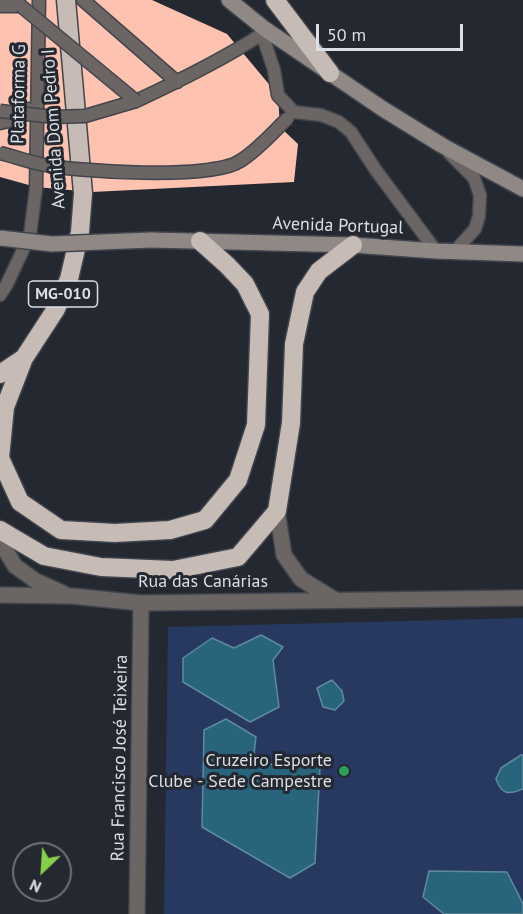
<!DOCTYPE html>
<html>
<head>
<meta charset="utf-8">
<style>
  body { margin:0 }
  #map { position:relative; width:523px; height:914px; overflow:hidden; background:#242830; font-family:"PT Sans",sans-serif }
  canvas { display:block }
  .north { position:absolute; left:12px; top:842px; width:60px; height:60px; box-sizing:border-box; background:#242830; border:2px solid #6e7178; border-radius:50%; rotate:205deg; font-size:16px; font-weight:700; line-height:24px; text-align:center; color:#dcdfe4 }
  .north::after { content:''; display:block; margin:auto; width:21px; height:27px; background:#88cf49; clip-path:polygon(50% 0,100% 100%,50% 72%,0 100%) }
  .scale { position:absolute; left:316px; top:24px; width:147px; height:27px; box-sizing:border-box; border:3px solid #dcdfe4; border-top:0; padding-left:8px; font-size:18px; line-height:21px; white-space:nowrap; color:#dcdfe4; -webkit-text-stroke:4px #242830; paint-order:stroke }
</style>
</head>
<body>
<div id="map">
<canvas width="523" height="914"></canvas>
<div class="north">N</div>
<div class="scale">50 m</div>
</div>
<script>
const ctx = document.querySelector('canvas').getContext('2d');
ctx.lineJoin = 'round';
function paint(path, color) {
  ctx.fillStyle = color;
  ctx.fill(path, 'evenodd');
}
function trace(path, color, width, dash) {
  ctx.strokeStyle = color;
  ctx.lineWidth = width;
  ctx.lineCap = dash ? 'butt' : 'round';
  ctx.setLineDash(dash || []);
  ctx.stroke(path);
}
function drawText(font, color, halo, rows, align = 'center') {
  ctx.font = font + ' "PT Sans",sans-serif';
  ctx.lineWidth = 6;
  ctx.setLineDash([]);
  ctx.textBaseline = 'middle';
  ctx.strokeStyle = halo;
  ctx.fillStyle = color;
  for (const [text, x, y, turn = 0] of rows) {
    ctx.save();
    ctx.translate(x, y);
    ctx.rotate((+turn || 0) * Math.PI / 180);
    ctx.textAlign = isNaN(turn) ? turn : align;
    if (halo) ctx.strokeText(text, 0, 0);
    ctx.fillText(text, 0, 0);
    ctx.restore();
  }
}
paint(new Path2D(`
  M523 618V914H164L168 627Z`), '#273960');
const water = new Path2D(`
  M261 635 283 647 273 660 279 707 250 722 183 682V658L212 638 234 648Z
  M332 680 342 691 344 701 335 710 323 707 317 688Z
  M226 719 256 737 254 754 278 768 304 758 320 768 315 863 290 878 202 827 204 730Z
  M521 755H523V789C508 795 502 795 496 779L501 768Z
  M429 871 507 872 523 904V914H444L423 897Z`);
paint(water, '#28657d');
trace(water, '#5e8a9c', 1.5);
paint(new Path2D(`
  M0 0H152L227 34 278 95 280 127 298 144 294 182 92 192 36 187 0 177Z`), '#fdc2b0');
const lane = new Path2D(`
  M83 0 177 82
  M0 6H21
  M262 34 274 70 278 95 294 112 321 115 339 122 351 132 375 169 436 251
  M136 101C179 81 222 60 262 34
  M0 123 13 120 28 109
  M449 153 474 178 480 195 479 216 475 229 455 251
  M0 295 7 284 30 235 36 188 39 0`);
const street = new Path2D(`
  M277 511 284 555 301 579 335 600
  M0 541 15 566 36 581 63 593
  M0 595 72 596 141 603 523 598
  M137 914 141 603`);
const secondary = new Path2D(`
  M229 0 265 29 383 109 443 146 523 189
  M151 240 353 245 436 251 523 254`);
const highway = new Path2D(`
  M275 0 330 73
  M24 358 5 407 0 458 20 502 61 530 115 533 170 530 205 520 238 480 256 425 260 314 245 284 227 265 200 241
  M0 374 24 358 56 309 69 279 80 232 83 193 66 0
  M0 530 44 556 101 567 173 570 238 557 277 511 291 423 294 344 305 292 319 271 353 245`);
trace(lane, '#41454d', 15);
trace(street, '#41454d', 18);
trace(secondary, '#41454d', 18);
trace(highway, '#41454d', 21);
trace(lane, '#6b6563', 12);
trace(street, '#6b6563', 15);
trace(secondary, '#908885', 15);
trace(highway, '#c7bbb6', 18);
const laneBridge = new Path2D(`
  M21 6 136 101
  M0 111 54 117 85 116 136 101
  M0 153C13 156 26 161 40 164 75 172 212 180 240 161 258 150 273 132 288 118`);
const secondaryBridge = new Path2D(`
  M0 238 52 244 151 240`);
trace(laneBridge, '#41454d', 15, []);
trace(secondaryBridge, '#41454d', 18, []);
trace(laneBridge, '#6b6563', 12);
trace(secondaryBridge, '#908885', 15);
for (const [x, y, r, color] of [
  [344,771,6,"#2e9e5b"]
]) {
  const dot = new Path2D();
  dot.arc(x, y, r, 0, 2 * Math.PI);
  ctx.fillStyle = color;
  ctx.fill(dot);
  trace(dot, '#242830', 2);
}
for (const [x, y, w] of [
  [63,294,69]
]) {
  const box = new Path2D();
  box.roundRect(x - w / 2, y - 13, w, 26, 4.5);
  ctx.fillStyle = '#242830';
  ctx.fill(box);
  trace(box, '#dcdfe4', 1.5);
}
drawText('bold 16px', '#dcdfe4', null, [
  ["MG-010",63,294]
]);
drawText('18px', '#dcdfe4', '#242830', [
  ["Plataforma G",19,94,-89],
  ["Avenida Dom Pedro I",54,129,-94],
  ["Avenida Portugal",338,226,2],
  ["Rua das Canárias",203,582],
  ["Rua Francisco José Teixeira",120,758,-89]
]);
drawText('18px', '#dcdfe4', '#242830', [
  ["Cruzeiro Esporte",332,761],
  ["Clube - Sede Campestre",332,782]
], 'right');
</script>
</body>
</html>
